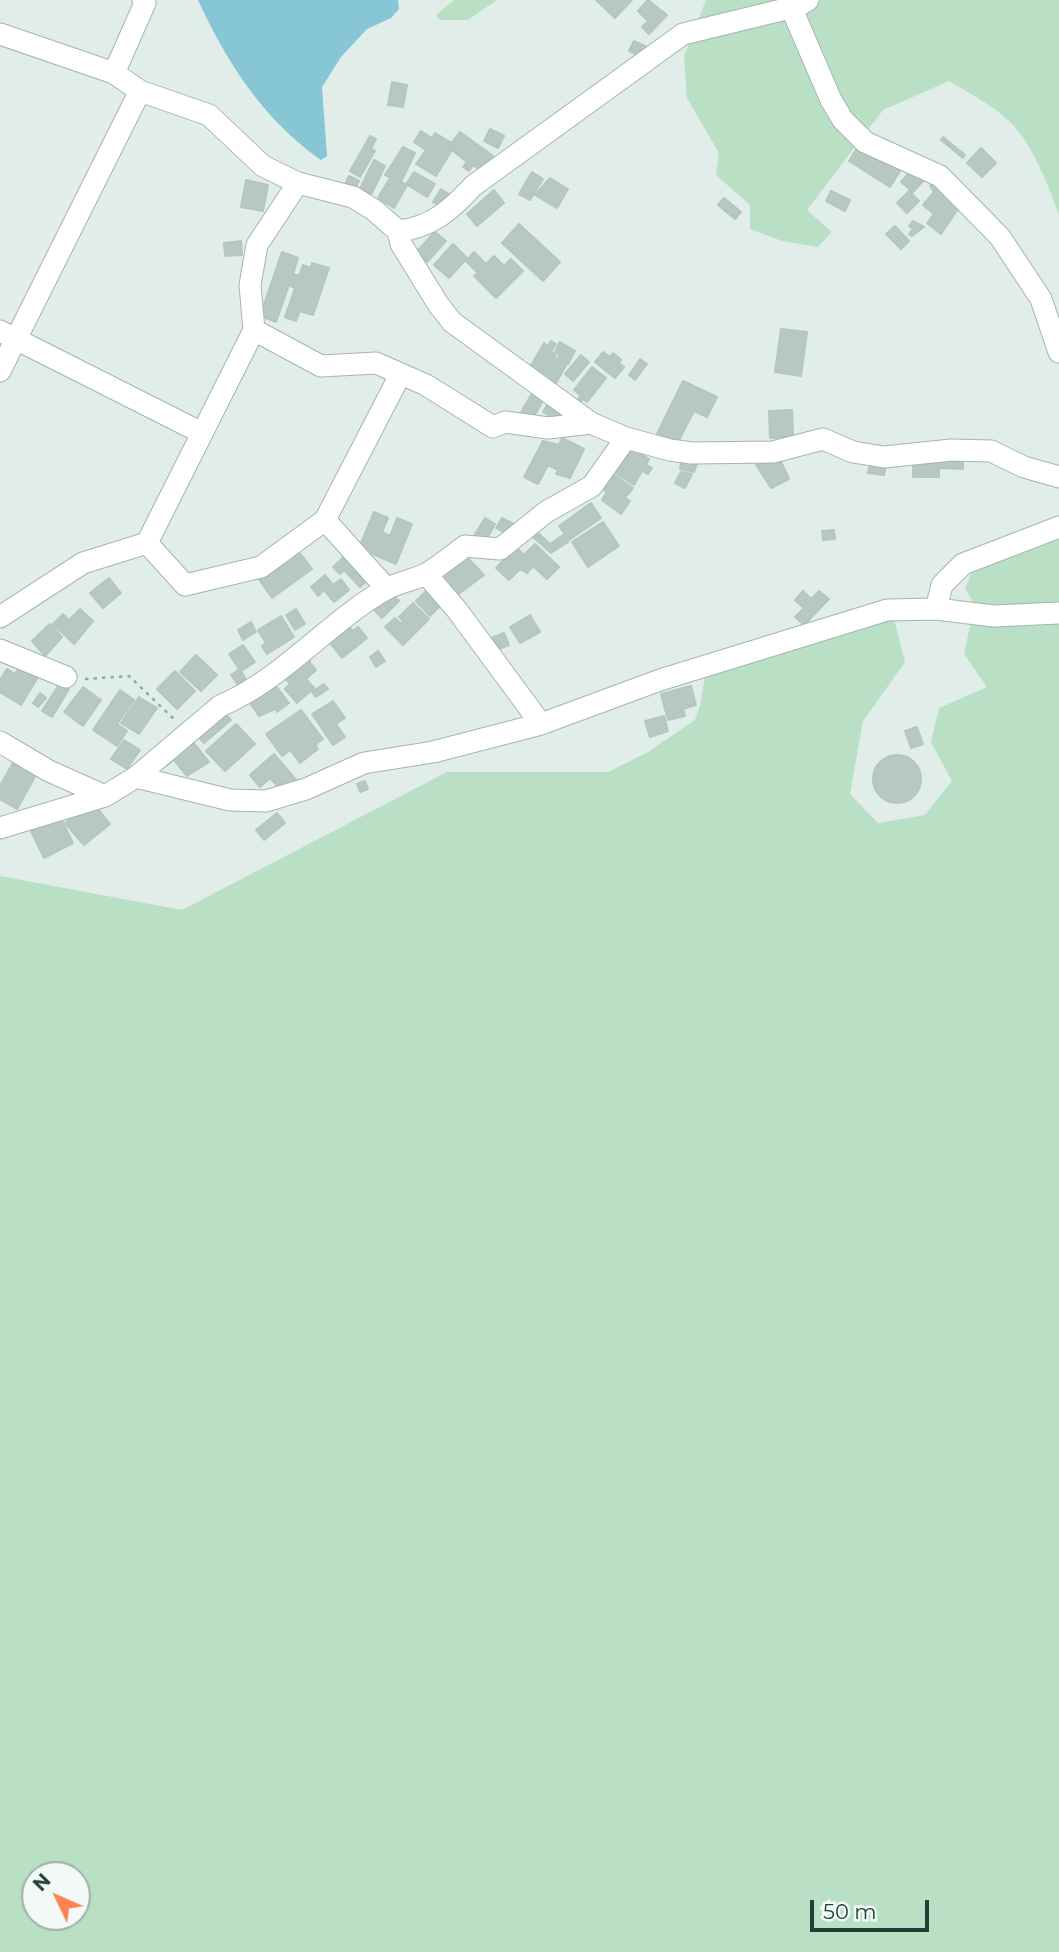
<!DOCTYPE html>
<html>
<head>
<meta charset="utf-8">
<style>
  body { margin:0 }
  #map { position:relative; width:1059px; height:1952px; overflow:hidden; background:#e1ede8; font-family:Montserrat,sans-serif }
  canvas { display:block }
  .north { position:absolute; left:21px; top:1861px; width:70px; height:70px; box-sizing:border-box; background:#f2f9f6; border:2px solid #9eafaa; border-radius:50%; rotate:314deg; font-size:19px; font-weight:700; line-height:28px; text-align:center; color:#213f38 }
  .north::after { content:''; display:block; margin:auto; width:24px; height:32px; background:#fa8253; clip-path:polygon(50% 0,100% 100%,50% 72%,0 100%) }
  .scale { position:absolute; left:810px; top:1900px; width:119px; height:32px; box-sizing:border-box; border:4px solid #213f38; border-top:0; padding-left:9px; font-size:21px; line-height:24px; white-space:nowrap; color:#213f38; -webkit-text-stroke:5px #f2f9f6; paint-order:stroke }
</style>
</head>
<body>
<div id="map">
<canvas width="1059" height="1952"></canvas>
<div class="north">N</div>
<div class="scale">50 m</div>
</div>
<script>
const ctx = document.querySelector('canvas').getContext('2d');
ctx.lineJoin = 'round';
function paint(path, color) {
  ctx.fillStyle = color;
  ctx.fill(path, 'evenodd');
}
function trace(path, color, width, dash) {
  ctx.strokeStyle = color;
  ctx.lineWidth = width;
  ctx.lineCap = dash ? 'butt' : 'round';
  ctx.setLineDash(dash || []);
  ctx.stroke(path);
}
paint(new Path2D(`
  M454 0H497L468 20H440L436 15Z
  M706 0H1059V214C1047 184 1035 149 1013 125 996 107 971 94 949 81L883 110 807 210 832 232 818 247 782 241 750 229V205L716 175 719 153 687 98 684 56Z
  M1059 537V603L1006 608 973 602 965 588 972 572Z
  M894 618 905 662 863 721 850 794 878 823 925 815 952 781 931 742 939 708 987 687 964 654 971 622H1059V1952H0V876L182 910 447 772H608L648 752 695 720 701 702 705 674ZM35 1875H77V1917H35Z`), '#b9dfc5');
paint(new Path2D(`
  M198 0H398L399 9 391 18 367 29 341 57 322 87 327 156 321 160C263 119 227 63 198 0Z`), '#86c6d5');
const building = new Path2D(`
  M596 0H632L615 18Z
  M648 0 667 15 649 34 642 27 648 21 638 11Z
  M634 41 651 49 646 59 629 51Z
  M392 82 407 85 403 107 388 105Z
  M490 129 504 136 498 148 484 141Z
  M421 131 432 138 435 133 455 145 436 176 416 164 426 150 414 142Z
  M460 132 493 156 482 172 473 165 469 171 463 167 467 162 453 151 457 145 452 142Z
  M370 136 376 139 371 149 375 151 360 177 350 171Z
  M943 137 965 155 963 158 941 140Z
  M859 145 900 171 890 187 849 161Z
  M403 147 415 153 401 182 407 185 394 208 378 198 390 178 385 175Z
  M981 148 996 163 982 177 967 163Z
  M374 160 385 166 368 201 357 195Z
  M914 167 926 178 913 192 901 182Z
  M414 172 435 184 427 197 406 184Z
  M532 172 543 179 530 200 519 194Z
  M349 176 359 181 354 190 345 185Z
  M550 178 568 189 557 208 535 195Z
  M246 180 268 185 263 211 241 207Z
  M935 180 962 203 941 234 927 223 934 214 923 205 934 192 930 186Z
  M441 189 454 197 446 210 433 202Z
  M494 190 504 203 477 226 467 214Z
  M831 191 850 200 845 211 826 201Z
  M909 191 919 201 907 213 897 203Z
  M724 198 741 212 735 219 718 205Z
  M913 221 924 227 912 236 909 234 913 229 909 226Z
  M519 224 560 262 543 281 502 243Z
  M895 226 909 241 901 249 886 234Z
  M435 232 446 241 427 262 416 252Z
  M241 241 242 255 225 256 224 243Z
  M453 244 467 258 449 278 434 265Z
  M282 252 298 258 293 274 299 276 303 265 310 268 312 263 329 268 313 315 300 311 296 321 285 317 295 288 289 285 276 322 260 316Z
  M474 252 486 264 494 256 504 266 511 259 523 271 496 298 474 276 478 273 466 261Z
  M781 329 807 332 801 376 775 372Z
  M551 341 556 344 551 352 556 355 554 359 566 365 555 385 529 369 544 343 548 346Z
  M560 342 575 351 568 364 557 359 560 354 555 352Z
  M603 352 610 357 613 353 621 360 619 363 624 367 615 378 595 362Z
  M581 355 589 362 573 381 565 374Z
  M640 359 647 364 635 380 629 375Z
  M592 367 606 378 587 402 583 399 578 406 575 403 581 396 574 390Z
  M683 381 717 397 707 417 694 411 677 444 657 434Z
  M534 390 545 397 532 420 520 414Z
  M550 400 569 411 562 424 543 412Z
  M792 410 793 437 770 438 769 411Z
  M562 438 584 449 570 478 556 474 558 470 548 465 538 484 524 477 543 441 559 445Z
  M630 447 649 459 646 465 652 468 648 474 642 471 634 485 615 473Z
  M778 455 789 479 771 488 756 465Z
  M913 459 963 460V469L939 468V477H913Z
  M681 461 697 464 694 472 680 469Z
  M870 462 886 464 884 475 868 473Z
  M681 472 692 474 685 488 675 483Z
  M614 475 633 488 625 498 630 501 621 514 602 500 607 492 604 490Z
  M591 503 601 518 569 540 559 526Z
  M374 512 388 518 382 532 390 536 397 518 412 524 396 564 359 548Z
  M485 518 495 524 485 542 474 536Z
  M502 518 519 527 508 535 496 528Z
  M603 522 619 546 588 567 572 542Z
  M834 530 835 539 823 540 822 531Z
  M536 531 550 544 563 535 568 542 551 553 532 536Z
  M535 544 559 567 547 579 533 566 527 573 520 569 509 580 496 568 516 547 524 555Z
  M297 549 312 569 272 598 258 578Z
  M350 551 370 578 360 587 344 570 340 574 333 567Z
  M466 556 484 575 456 596 441 581Z
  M325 575 333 585 341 579 349 590 334 602 324 590 318 596 311 587Z
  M109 578 121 593 103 608 90 593Z
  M428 589 442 604 430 616 416 601Z
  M389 591 399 601 382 618 372 608Z
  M803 591 811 599 819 591 829 599 804 625 795 617 804 608 795 600Z
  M413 603 429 619 403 645 385 627 395 618 401 624 403 621 399 617Z
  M80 609 93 621 74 644 53 624 63 614 69 620Z
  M296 609 305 624 295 630 286 615Z
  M530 615 540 632 520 643 510 627Z
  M281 616 294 637 267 654 262 646 266 643 258 630Z
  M251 622 256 632 243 640 238 630Z
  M50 624 62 637 45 656 32 641Z
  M349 627 353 631 358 627 367 638 342 658 330 643Z
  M504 633 509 645 491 652 486 640Z
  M243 645 255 662 241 671 246 680 238 685 231 675 239 669 229 654Z
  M378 651 385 661 376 667 370 657Z
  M196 655 217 675 201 691 180 672Z
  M310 656V663L316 670 306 679 314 688 297 703 285 689 290 684 283 676Z
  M7 669 15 674 18 669 38 677 21 705 0 692V680Z
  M175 671 195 691 177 709 157 689Z
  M267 682 276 686 289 703 277 712 275 709 259 716 246 697Z
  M60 683 69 689 52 717 42 711Z
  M324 684 328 689 316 697 312 692Z
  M691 686 696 705 683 709 685 716 668 720 661 694Z
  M83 687 101 700 83 726 64 712Z
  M120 690 134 700 117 724 127 731 117 746 93 730Z
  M40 693 46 698 38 707 33 703Z
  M139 697 157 708 139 734 121 723Z
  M333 701 345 718 336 724 345 737 333 745 312 714Z
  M220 708 231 720 204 743 193 731Z
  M301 710 323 739 315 745 318 749 300 763 290 750 282 756 266 734Z
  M664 716 668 731 650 737 645 721Z
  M236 724 255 744 225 771 206 751Z
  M917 727 923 744 911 748 905 731Z
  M190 738 209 762 187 776 174 760 163 768 159 763Z
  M124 740 140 750 127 769 111 759Z
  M274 754 297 781 284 793 270 778 260 787 250 775Z
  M873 779a24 24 0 1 1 48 0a24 24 0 1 1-48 0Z
  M21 762 38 771 17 809 0 799V786L13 763 19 766Z
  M365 781 368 789 360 792 357 784Z
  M85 807 91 813 97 808 110 824 84 845 65 823Z
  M277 813 285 823 264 840 256 830Z
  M59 815 73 843 44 858 30 829Z`);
paint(building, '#b7c8c1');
trace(building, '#b3c7c0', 2);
const minor = new Path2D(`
  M143 0 145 3 114 73 140 91 209 115 263 166 298 183 353 197 374 210 398 231 401 244 438 304 452 322 591 423 626 438 670 450 692 453 773 452 823 439 853 452 884 457 952 450 991 451 1024 467 1059 477
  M791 7 831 100 843 120 865 142 940 176 1000 237 1041 299 1059 352
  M0 34 114 73
  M398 231C431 228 452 209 473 186L683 34 798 6 808 0
  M254 330 321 366 376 363 426 385 493 427 505 422 548 428 591 423
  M0 331 202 433
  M0 371 140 91
  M325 520 400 375
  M147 543 185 585 261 567 325 520 387 589
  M426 574 457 610 541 724
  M936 609 942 585 963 564 1059 527
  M0 617 83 563 147 543 254 330 250 285 257 245 298 183
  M0 650 66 677
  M0 742 49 771 105 796
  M136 777 230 800 266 801 306 789 364 763 433 752 541 724 660 680 887 610 936 609 994 616 1059 613
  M0 828 105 796 136 777 220 706C282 680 328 622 386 589 399 582 414 580 426 574 440 566 453 555 465 546L500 549 546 512 592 486 626 438`);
trace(minor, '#a4b5b0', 23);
trace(new Path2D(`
  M85 679 129 676 176 721`), '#80b2a4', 2.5, [3.5, 5]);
trace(minor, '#fff', 21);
</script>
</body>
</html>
